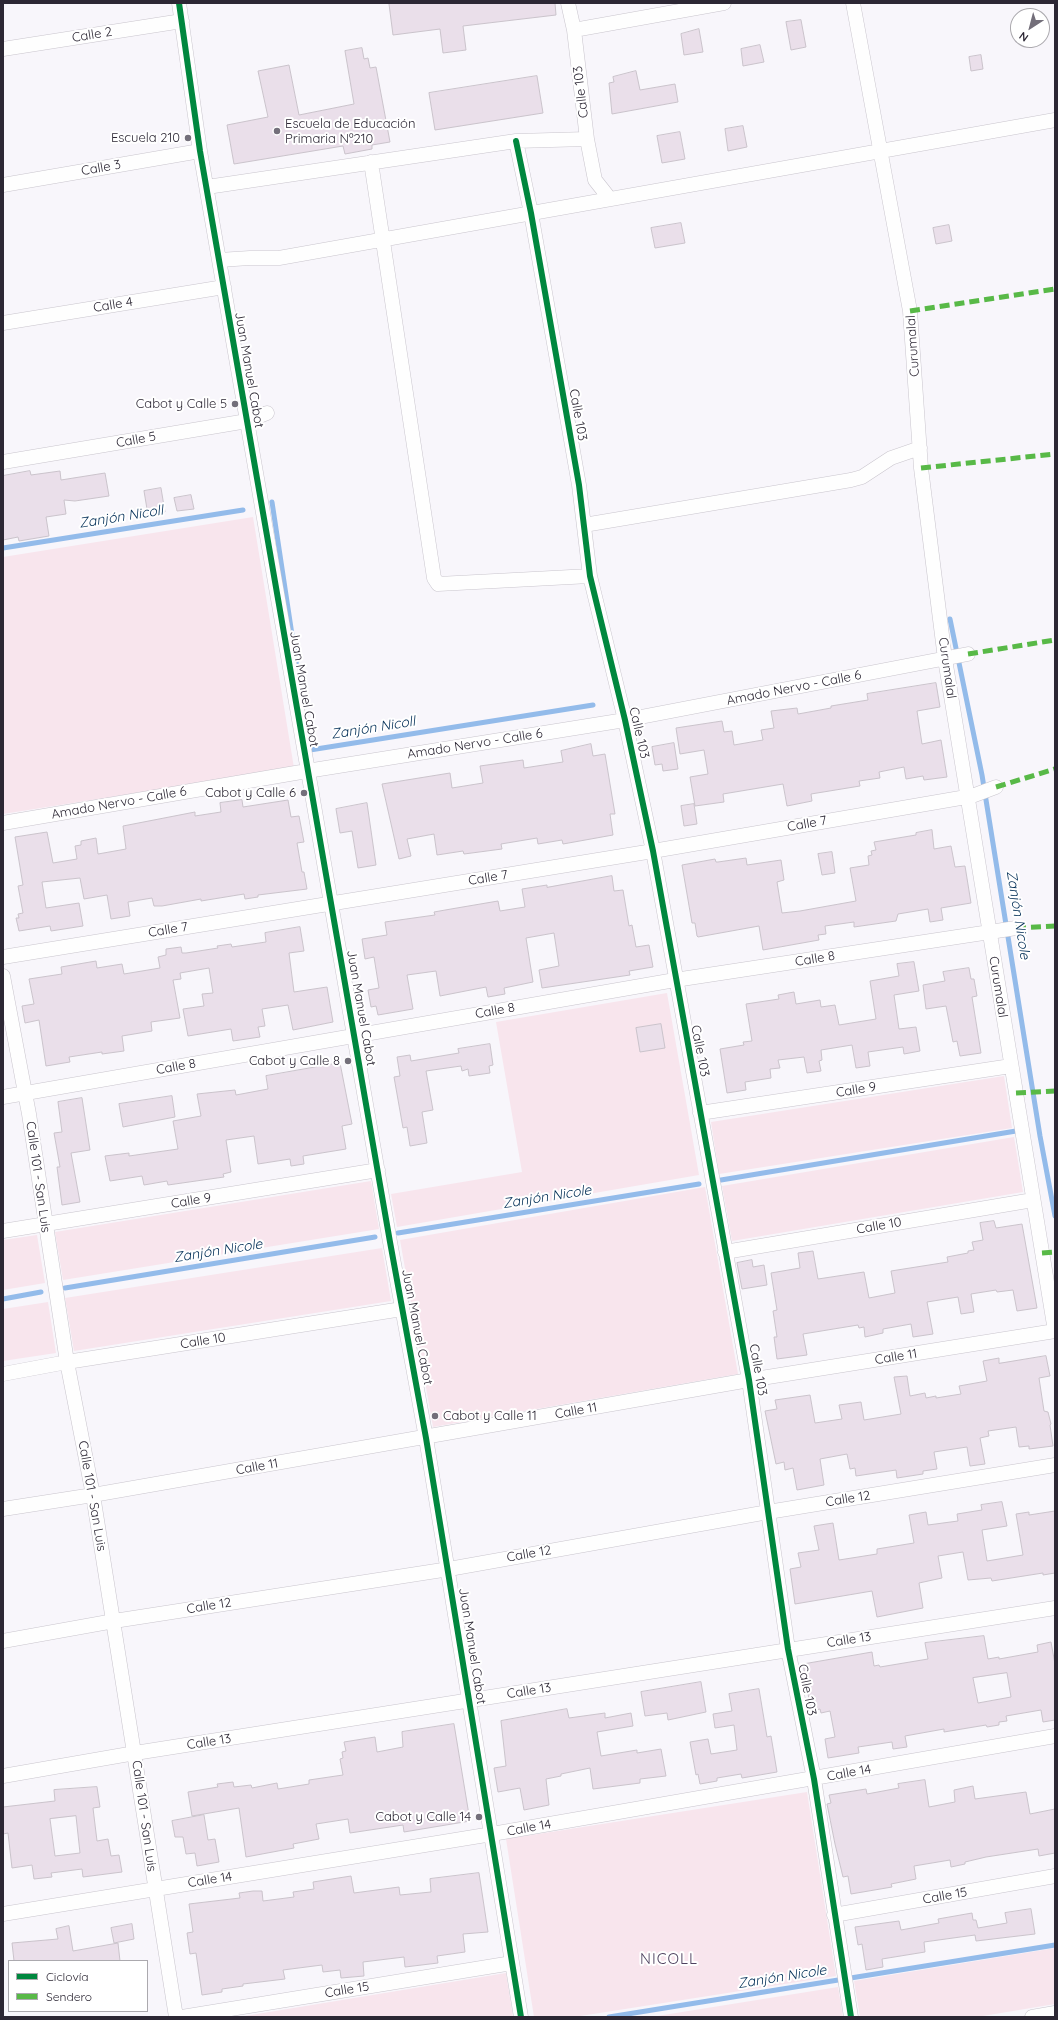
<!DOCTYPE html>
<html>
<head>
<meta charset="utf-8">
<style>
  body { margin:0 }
  #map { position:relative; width:1058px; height:2020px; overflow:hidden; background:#f8f6fb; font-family:Quicksand,sans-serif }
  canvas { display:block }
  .frame { position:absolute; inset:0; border:4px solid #2c2734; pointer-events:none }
  .legend { position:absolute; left:8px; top:1960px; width:140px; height:52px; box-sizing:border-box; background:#fff; border:1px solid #aba9ae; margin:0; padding:5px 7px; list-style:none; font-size:12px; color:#2c2734 }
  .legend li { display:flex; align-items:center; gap:8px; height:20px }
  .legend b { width:20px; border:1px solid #aba9ae }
  .north { position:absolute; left:1010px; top:8px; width:40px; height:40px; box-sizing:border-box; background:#fff; border:1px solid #aba9ae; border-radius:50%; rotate:216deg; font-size:11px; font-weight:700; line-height:16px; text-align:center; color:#2c2734 }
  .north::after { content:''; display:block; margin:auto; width:14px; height:18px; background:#736f7a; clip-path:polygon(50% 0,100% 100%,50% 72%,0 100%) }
</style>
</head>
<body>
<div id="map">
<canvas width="1058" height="2020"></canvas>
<div class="frame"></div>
<ul class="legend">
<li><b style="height:5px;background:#00873e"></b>Ciclovía</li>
<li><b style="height:5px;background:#58b947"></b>Sendero</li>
</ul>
<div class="north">N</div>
</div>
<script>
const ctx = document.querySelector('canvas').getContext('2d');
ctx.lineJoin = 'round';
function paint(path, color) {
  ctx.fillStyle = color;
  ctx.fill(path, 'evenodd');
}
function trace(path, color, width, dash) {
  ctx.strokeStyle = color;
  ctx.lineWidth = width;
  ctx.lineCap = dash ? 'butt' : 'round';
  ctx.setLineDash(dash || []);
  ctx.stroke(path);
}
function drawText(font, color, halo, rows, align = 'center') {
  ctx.font = font + ' Quicksand,sans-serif';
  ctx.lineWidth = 4;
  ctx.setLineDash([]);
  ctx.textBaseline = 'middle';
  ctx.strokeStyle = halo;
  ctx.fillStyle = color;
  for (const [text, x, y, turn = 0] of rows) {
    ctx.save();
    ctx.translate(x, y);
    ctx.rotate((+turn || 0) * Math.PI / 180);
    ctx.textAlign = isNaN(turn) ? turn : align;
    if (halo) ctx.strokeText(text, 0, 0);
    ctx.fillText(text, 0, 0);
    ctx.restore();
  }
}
paint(new Path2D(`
  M253 517 294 768 3 814V557Z
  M667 993 699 1175 397 1227 391 1194 522 1172 496 1022Z
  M1004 1076 1012 1128 719 1174 711 1122Z
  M1014 1137 1023 1192 732 1241 722 1186Z
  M371 1181 379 1229 63 1280 55 1232Z
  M705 1187 738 1374 433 1427 400 1240Z
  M37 1235 45 1283 3 1290V1240Z
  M382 1248 391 1301 74 1351 65 1298Z
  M48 1302 56 1353 3 1361V1309Z
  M807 1792 836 1976 574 2017H534L506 1839Z
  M1055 1948V2004L977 2017H860L854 1981Z
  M506 1973 513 2017H239Z
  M838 1987 843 2017H651Z`), '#f8e5ed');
trace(new Path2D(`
  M272 502 299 681
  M3 548 243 510
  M950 619 982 775 1040 1136 1055 1216
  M309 746 310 750 593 705
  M721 1180 1016 1131
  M398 1233 699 1184
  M65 1288 375 1237
  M3 1299 41 1292
  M609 2017 1055 1945`), '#93bbea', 5);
const building = new Path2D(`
  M399 3H555L556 15 463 26 466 50 443 53 440 29 393 35 389 4Z
  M801 20 806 47 791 50 786 22Z
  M699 29 703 52 684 55 681 34Z
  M760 45 764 62 743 66 741 49Z
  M362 48 364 59 368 58 370 68 376 67 390 142 372 145V149L345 154 343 146 234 164 227 125 268 117 258 71 289 65 299 115 354 104 345 51Z
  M981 55 983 69 971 71 969 57Z
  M636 71 640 90 675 84 678 102 612 114 609 83 614 82 613 77Z
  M537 76 543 113 435 130 429 93Z
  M743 126 747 147 728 151 725 129Z
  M680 132 685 159 662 163 657 136Z
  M681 223 685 243 655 248 651 228Z
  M949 225 952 241 936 244 933 228Z
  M30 471 31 475 60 471 61 480 105 473 109 496 75 501 64 500 66 514 46 517 49 536 19 541 18 537 3 540V476Z
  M161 488 165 512 148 515 144 491Z
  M191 495 194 509 177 511 174 498Z
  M936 683 940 707 917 711 922 744 941 740 947 777 924 780 923 776 906 779 904 767 879 772 880 778 859 781 860 786 811 794 812 801 787 806 783 784 723 794 724 802 695 806 690 777 708 774 704 750 680 754 676 728 722 721 724 732 732 731 734 745 763 740 761 730 774 728 771 711 797 708 798 714 831 708V706L868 700 867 694Z
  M674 743 678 769 663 771 662 764 655 765 652 747Z
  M591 744 593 756 605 754 615 814H610L613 835 563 844 562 840 538 844 537 838 501 844 502 849 464 854 463 851 437 855 434 834 407 839 411 856 399 859 382 784 450 773 452 788 483 783 480 766 523 760 524 768 563 762 561 751Z
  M242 800 243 807 288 800 291 817 299 816 304 842 297 843 302 872H304L307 889 258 895V897L245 899 244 894 201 901V899L162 906H154L152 898 128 902 130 916 111 919 107 895 84 899 80 878 42 882 46 908 79 903 83 926 51 931 50 926 19 931 16 918H19L18 914 23 913 18 886 23 885 15 837 47 832 53 863 77 859 75 846 81 845V841L96 838 98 854 126 849 123 826 195 812V816L221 812 220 803Z
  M367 803 376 865 358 868 352 831 340 833 336 809Z
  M694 804 697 824 684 826 681 806Z
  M932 830 934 849 951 846 955 867 965 866 971 903 941 908 943 920 930 922 928 909 898 914 896 921 854 927V922L825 926 826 934 818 935 819 940 763 950 759 926 698 937 697 936 695 923H692L682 865 715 859 716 862H718L746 858 747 865 781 860 784 880 777 882 782 913 800 911 856 901 850 868 869 865 868 856 872 855 871 851 876 850 874 842 916 835V833Z
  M832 852 835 873 822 875 818 854Z
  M612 876 614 891 623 890 629 926 632 925 636 947 649 945 653 967 629 971 630 975 542 988 539 970 559 966 554 933 526 938 533 982 504 988 505 994 488 997 486 987 440 996 436 971 407 975 413 1009 378 1015 376 1006 371 1007 368 990 379 988 374 957 365 959 362 939 387 935 385 922 435 915 434 912 451 909 498 901 500 911 525 907 522 889 547 885V887Z
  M300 927 304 951 289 953 294 992 327 987 333 1022 293 1030 288 1005 262 1009 265 1026 258 1027 260 1037 233 1041 231 1029 188 1036 183 1009 204 1006 202 994 213 993 209 968 180 973 181 979 173 980 180 1018 151 1022 152 1031 122 1036 124 1051 102 1054V1052L69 1057 70 1062 46 1066 39 1020 25 1023 22 1006 34 1004 29 979 62 974 61 967 96 961 97 968 122 964 124 974 160 968 158 957 166 955V949L181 947 182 953H186L218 948 217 946 231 944 232 947 266 942 265 933Z
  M914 962 919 991 894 995 899 1029 916 1027 920 1051 904 1054 903 1047 868 1052 870 1066 856 1068 852 1045 821 1050 822 1060 819 1061 821 1071 807 1073 804 1057 778 1060 780 1068 770 1069 771 1078 745 1082 746 1090 727 1093 720 1049 744 1045 743 1042 752 1041 746 1004 779 999 778 995 794 992 796 1004 820 1000 821 1007 835 1005 839 1025 876 1019 870 981 899 976 897 964Z
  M969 968 971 979H974L977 996 972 997 981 1053 960 1056 957 1041 953 1042 946 1006 926 1009 923 985 945 981 943 972Z
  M661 1024 665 1048 640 1052 636 1028Z
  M490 1044 493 1065 489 1066 490 1073 469 1076 468 1069 462 1071 461 1066 426 1071 433 1110 422 1112 427 1143 410 1146 407 1127 403 1128 394 1077 400 1076 397 1057 410 1055 411 1061 459 1053 458 1049Z
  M340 1063 352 1124 342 1126 346 1149 303 1156 304 1164 291 1166 290 1159 258 1164 254 1136 226 1140 231 1172 223 1174 224 1177 168 1185 167 1181 144 1185 142 1176 110 1181 105 1156 129 1153V1156L178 1149 173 1121 201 1116 197 1094 235 1090 236 1095 268 1089 266 1076Z
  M172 1096 175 1117 123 1127 119 1104Z
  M82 1098 90 1150 71 1153 80 1202 62 1205 57 1167H60L54 1133 62 1132 58 1102Z
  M994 1221 996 1228 1022 1224 1037 1308 1017 1311 1013 1290 997 1292 996 1290 971 1294 974 1312 961 1314 958 1297 927 1302 933 1334 913 1337 911 1324 883 1329V1333L865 1337 864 1327 859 1328 858 1325 803 1334 807 1355 777 1359 774 1337H777L773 1311 777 1310 771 1273 800 1268 798 1253 813 1251 818 1279 864 1272 869 1298 895 1293 891 1271 948 1262 947 1257 968 1253V1251L974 1250 972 1242 983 1240 980 1223Z
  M752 1260 753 1267 764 1265 767 1285 742 1289 737 1263Z
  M1046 1356 1050 1376 1039 1378 1044 1411 1048 1412 1051 1424 1050 1425 1053 1446 1029 1449V1446L1019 1447 1016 1427 988 1431 989 1436 980 1438 985 1464 970 1466 967 1447 934 1452 937 1469 923 1471V1474L897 1478 896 1470 856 1476 855 1468 850 1469 847 1454 820 1459 824 1485 797 1490 793 1468 785 1470 784 1462 776 1464 765 1411 777 1409 775 1400 810 1395 815 1423 842 1419 839 1405 861 1402 864 1420 901 1414 894 1377 907 1376 910 1396 925 1393 926 1398 936 1396V1398L961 1394 959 1386 987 1381 983 1361 999 1358V1363Z
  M1002 1502 1007 1526 982 1530 987 1561 1023 1555 1016 1514 1029 1512V1515L1055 1511V1573L1043 1575V1573L992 1581 991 1578 968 1580 963 1552 938 1556 942 1578 919 1583 923 1608 877 1617 872 1591 795 1604 790 1569 801 1567 798 1553 819 1550 814 1526 833 1523 839 1560 877 1554V1549L914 1543 909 1515 926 1512 928 1525 958 1521 957 1514 982 1510 981 1505Z
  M984 1636 988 1659 999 1657V1659L1038 1652 1037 1645 1051 1642 1055 1664V1720L1043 1722 1041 1710 1006 1716 1007 1721 999 1722V1725L987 1727 986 1725 944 1732V1729L905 1736 907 1747 893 1749 892 1742 858 1747 859 1753 828 1758 825 1739 835 1737 830 1711 821 1713 820 1709 811 1711 803 1664 872 1652 874 1666 879 1665 880 1667 928 1659 925 1643ZM1007 1673 1011 1697 978 1703 973 1678Z
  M701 1682 706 1712 668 1720 667 1713 645 1716 641 1692Z
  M759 1689 767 1737 771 1736 777 1772 742 1778 741 1774 717 1778V1781L700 1784 698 1774 696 1775 690 1742 708 1739 711 1754 737 1750 734 1725 715 1728 713 1714 732 1711 729 1694Z
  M567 1709 569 1718 605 1713V1718L631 1713 633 1726 597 1732 601 1756 637 1750V1753L661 1749 666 1776 640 1779V1783L593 1789 590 1768 561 1774V1776L546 1779 549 1805 524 1810 520 1788 498 1792 494 1768 506 1766 501 1721Z
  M454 1724 470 1821 404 1832 403 1825 350 1833 348 1819 316 1824 319 1839 293 1844 294 1848 246 1857 239 1808 192 1816 188 1792 218 1787 217 1784 233 1782 234 1787 251 1785 252 1788 277 1783 278 1789 309 1784V1780L343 1775 340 1759 343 1758 342 1752 346 1751 344 1742 375 1737 377 1752 403 1747 402 1732Z
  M925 1780 929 1807 955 1802 954 1790 973 1786 975 1799 1026 1792 1030 1814 1055 1809V1853L1039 1856 1038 1849 986 1857 965 1862V1864L951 1867 950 1860 914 1866 916 1879 891 1884 892 1887 851 1894 848 1876 843 1877 835 1844 827 1804 831 1803 829 1795 866 1789 867 1794 899 1788 898 1784Z
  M97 1787 100 1807 93 1808 97 1841 108 1839 111 1856 119 1855 122 1872 83 1877 82 1869 51 1873 52 1877 34 1879 32 1865 12 1868 8 1833 3 1834V1807L55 1801 54 1790ZM76 1816 80 1853 55 1856 50 1819Z
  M204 1815 208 1840 215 1839 219 1862 197 1866 195 1853 186 1854 183 1837H175L172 1821Z
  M479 1873 488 1932 463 1934 465 1952 437 1956 438 1963 405 1967 404 1957 363 1962 364 1976 341 1978 340 1970 323 1972 322 1965 283 1970 285 1979 243 1984V1986L222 1989V1992L202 1995 196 1953 190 1954 187 1933 193 1932 189 1904 240 1898 239 1893 253 1891H262L263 1901 294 1897 293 1892 314 1889 313 1882 351 1876 354 1893 399 1887 400 1895 431 1892 430 1879Z
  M1031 1909 1035 1934 976 1941 975 1935 924 1942 925 1952 882 1959 883 1967 866 1970 862 1944 858 1945 855 1927 899 1921 901 1930 939 1923 938 1919 972 1913 973 1920H976L978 1928 1007 1923 1005 1913Z
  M132 1924 134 1939 114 1943 111 1928Z
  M69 1926 73 1951 118 1943 120 1961H14L12 1943 58 1939 56 1929Z`);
paint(building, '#eadfea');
trace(building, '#cac3cb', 1);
const minor = new Path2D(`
  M179 3 200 151 390 1242 426 1438 521 2017
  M568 3 574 30 587 139 595 180 610 199
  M853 3 910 311 921 468 945 659 1055 1331
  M574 30 724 3
  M3 49 182 21
  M516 141 531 213 579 485 590 576 625 720 653 851 749 1380 788 1649 814 1779 851 2017
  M371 162 434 578 438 584 590 576
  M3 185 200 151
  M207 187 516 141 587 139
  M219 260 250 258H279L1055 120
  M3 323 224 287
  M3 462 247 421 267 413
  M584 525 851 480 862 477 891 458 920 448
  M3 823 307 771 625 720 968 654
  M3 957 653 851 972 796 996 787
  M3 976 29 1114 67 1362 93 1495 176 2017
  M3 1097 675 980 1016 928
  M700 1113 1011 1066
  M3 1231 378 1170
  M725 1252 1033 1200
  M3 1374 67 1362 402 1309
  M3 1509 93 1495 749 1380 1055 1331
  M3 1641 114 1621 449 1569 768 1512 1055 1465
  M3 1776 135 1753 1055 1608
  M3 1914 492 1834 1055 1736
  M834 1915 1055 1876
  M182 2017 512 1963
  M1032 2017 1055 2013`);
trace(minor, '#c9c5cd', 15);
trace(minor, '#fefefe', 14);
trace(new Path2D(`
  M910 311 1055 289
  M921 468 1055 454
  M968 654 1055 640
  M996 787 1055 769
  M1016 928 1055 926
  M1016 1093 1055 1091
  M1042 1253 1055 1252`), '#58b947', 5, [10, 5]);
trace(new Path2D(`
  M179 3 200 151 390 1242 426 1438 521 2017
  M516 141 531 213 579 485 590 576 625 720 653 851 749 1380 788 1649 814 1779 851 2017`), '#00873e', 6);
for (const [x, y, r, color] of [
  [277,131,4,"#736f7a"],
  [188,138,4,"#736f7a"],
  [235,404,4,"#736f7a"],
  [304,793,4,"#736f7a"],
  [348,1061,4,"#736f7a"],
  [435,1416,4,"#736f7a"],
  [479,1817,4,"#736f7a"]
]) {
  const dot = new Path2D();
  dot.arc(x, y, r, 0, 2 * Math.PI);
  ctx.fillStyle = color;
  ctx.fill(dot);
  trace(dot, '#fff', 1.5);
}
drawText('13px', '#2c2734', '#fff', [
  ["Calle 2",92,35,-9],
  ["Calle 103",581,92,-97],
  ["Calle 3",101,168,-10],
  ["Calle 4",113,305,-9],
  ["Curumalal",913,346,-94],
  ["Juan Manuel Cabot",249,370,80],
  ["Calle 103",578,415,80],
  ["Calle 5",136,440,-10],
  ["Curumalal",947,668,82],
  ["Amado Nervo - Calle 6",794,688,-11],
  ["Juan Manuel Cabot",304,689,80],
  ["Calle 103",639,733,77],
  ["Amado Nervo - Calle 6",475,744,-9],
  ["Amado Nervo - Calle 6",119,803,-10],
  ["Calle 7",807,824,-10],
  ["Calle 7",488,878,-9],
  ["Calle 7",168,930,-9],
  ["Calle 8",815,959,-9],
  ["Curumalal",998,987,81],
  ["Juan Manuel Cabot",361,1008,80],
  ["Calle 8",495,1011,-10],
  ["Calle 103",700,1051,79],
  ["Calle 8",176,1067,-10],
  ["Calle 9",856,1090,-9],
  ["Calle 101 - San Luis",38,1177,82],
  ["Calle 9",191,1201,-9],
  ["Calle 10",879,1226,-10],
  ["Juan Manuel Cabot",417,1327,79],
  ["Calle 10",203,1341,-9],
  ["Calle 11",896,1357,-9],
  ["Calle 103",758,1370,80],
  ["Calle 11",576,1411,-10],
  ["Calle 11",257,1467,-10],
  ["Calle 101 - San Luis",92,1496,80],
  ["Calle 12",848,1499,-9],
  ["Calle 12",529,1554,-10],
  ["Calle 12",209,1606,-9],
  ["Calle 13",849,1640,-9],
  ["Juan Manuel Cabot",472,1646,81],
  ["Calle 103",807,1690,79],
  ["Calle 13",529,1691,-9],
  ["Calle 13",209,1742,-9],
  ["Calle 14",849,1773,-10],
  ["Calle 101 - San Luis",144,1816,82],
  ["Calle 14",529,1828,-10],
  ["Calle 14",210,1880,-9],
  ["Calle 15",945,1896,-10],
  ["Calle 15",347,1990,-9]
]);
drawText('13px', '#2c2734', '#fff', [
  ["Escuela de Educación",285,124,"left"],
  ["Primaria Nº210",285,139,"left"],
  ["Escuela 210",180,138],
  ["Cabot y Calle 5",227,404],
  ["Cabot y Calle 6",296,793],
  ["Cabot y Calle 8",340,1061],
  ["Cabot y Calle 11",443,1416,"left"],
  ["Cabot y Calle 14",471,1817]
], 'right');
drawText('italic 14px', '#022e56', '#fff', [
  ["Zanjón Nicoll",121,517,-9],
  ["Zanjón Nicoll",373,728,-9],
  ["Zanjón Nicole",1018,915,81],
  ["Zanjón Nicole",547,1197,-9],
  ["Zanjón Nicole",218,1251,-9],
  ["Zanjón Nicole",782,1977,-9]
]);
ctx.letterSpacing = '1px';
drawText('15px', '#4f4360', '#fff', [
  ["NICOLL",669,1959]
]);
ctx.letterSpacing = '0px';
</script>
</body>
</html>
